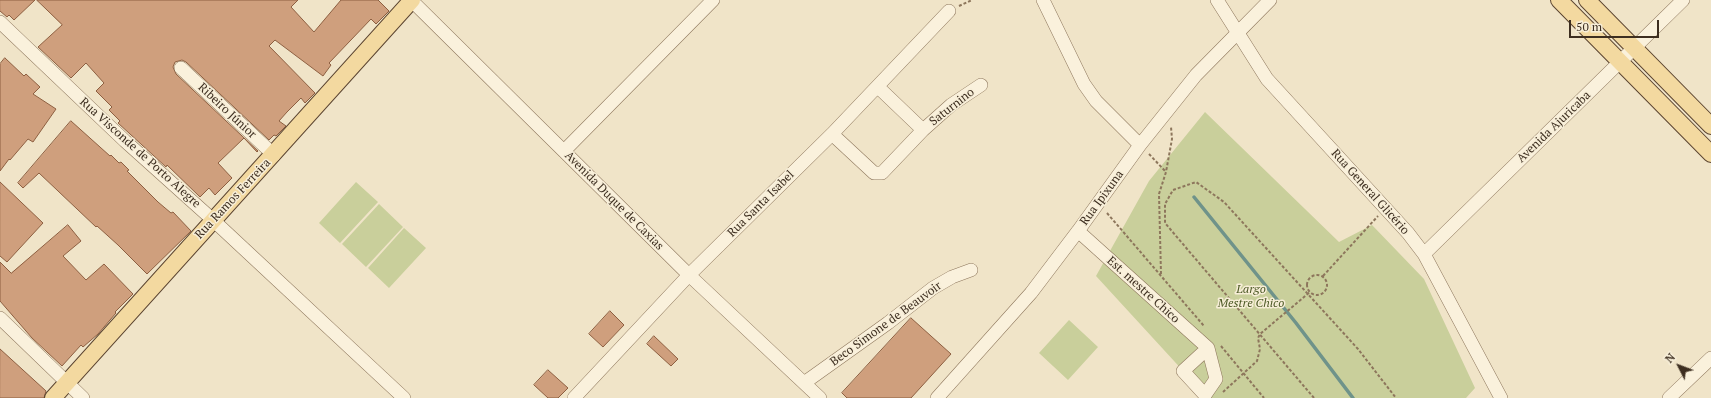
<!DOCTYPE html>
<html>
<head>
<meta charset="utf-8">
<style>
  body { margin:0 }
  #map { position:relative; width:1711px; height:398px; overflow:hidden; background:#f0e4c8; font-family:"PT Serif",serif }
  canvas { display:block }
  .north { position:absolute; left:1659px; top:346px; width:40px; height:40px; -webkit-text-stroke:3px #f7eed8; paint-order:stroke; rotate:312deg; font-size:11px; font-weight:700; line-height:16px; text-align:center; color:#3d2e20 }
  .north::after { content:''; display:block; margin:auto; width:14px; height:18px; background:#3d2e20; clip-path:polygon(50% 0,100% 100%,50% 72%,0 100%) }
  .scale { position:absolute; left:1569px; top:20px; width:90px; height:18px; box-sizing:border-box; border:2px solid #3d2e20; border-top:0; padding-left:5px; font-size:12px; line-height:14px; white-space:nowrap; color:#3d2e20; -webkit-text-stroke:3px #f7eed8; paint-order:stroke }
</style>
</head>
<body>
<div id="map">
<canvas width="1711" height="398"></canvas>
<div class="north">N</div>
<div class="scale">50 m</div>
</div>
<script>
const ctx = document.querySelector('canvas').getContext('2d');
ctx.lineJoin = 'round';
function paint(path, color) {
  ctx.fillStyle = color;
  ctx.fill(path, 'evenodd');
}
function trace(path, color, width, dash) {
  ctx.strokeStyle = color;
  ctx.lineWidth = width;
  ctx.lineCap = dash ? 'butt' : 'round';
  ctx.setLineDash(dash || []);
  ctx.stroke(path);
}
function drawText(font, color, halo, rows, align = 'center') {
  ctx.font = font + ' "PT Serif",serif';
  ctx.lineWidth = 3;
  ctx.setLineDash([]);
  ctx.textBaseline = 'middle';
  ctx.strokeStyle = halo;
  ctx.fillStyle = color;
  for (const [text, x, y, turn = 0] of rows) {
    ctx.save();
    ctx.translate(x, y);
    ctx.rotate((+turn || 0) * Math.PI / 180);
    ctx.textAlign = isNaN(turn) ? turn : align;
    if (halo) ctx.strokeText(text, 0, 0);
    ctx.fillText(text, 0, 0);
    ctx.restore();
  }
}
paint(new Path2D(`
  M1205 112 1339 242 1372 225 1424 279 1475 388 1466 398H1208L1096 276 1149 181Z
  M356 182 378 202 340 243 319 223Z
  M379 204 403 227 366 267 342 244Z
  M404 228 426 248 389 288 368 268Z
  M1069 320 1098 347 1068 380 1039 353Z`), '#c9cf9b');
trace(new Path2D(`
  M1194 197 1296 323 1353 398`), '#6f938a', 3.5);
const building = new Path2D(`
  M0 0H35L14 20 9 15 7 17 0 11Z
  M37 0H298L291 7 314 32 341 0H378L389 11 376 24 371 19 329 63 331 65 323 76 275 40 269 46 315 93 305 103 301 98 287 112 279 121 286 126 276 136 274 135 269 140 186 62 182 60 175 62 173 67 176 74 258 151 257 152 244 138 218 163 232 178 215 195 209 188 200 197 167 165 166 167 118 123 120 121 109 110 112 107 96 91 104 83 86 63 71 78 38 47 62 25Z
  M5 58 24 76 26 74 40 87 33 94 56 109 33 142 28 139 10 160 9 159 0 171V64Z
  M71 121 110 156 111 155 119 163 121 162 129 170 127 171 158 202 171 213 173 212 191 231 147 274 118 245 97 226 96 227 39 173 23 188 18 183Z
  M0 182 43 223 7 262 0 256Z
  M68 225 81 241 63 256 86 280 104 264 133 294 115 312 116 313 98 334 83 347 81 345 62 366 32 338 0 301V262L11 273Z
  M610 311 624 325 603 347 589 334Z
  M911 318 951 354 911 398H847L842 393Z
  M654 336 678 359 671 366 647 344Z
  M0 349 46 391 44 398H0Z
  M548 370 568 388 558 398H548L534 385Z`);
paint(building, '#cf9f7d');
trace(building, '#8d5f41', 1);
const minor = new Path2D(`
  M411 0 689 275 820 398
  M1043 0 1084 84 1096 101 1140 145
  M1217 0 1267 79 1408 233 1424 254 1501 398
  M0 22 125 141 213 220 404 398
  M181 68 274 155
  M878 87 923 130
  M832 134 874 173H882L923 130 951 105 981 85
  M564 151 713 0
  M1078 231 1208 348 1183 371 1205 395 1216 379 1208 348
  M1424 254 1683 0
  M0 318 83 398
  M804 383 888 323 933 288 952 277 971 270
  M574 398 689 275 832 134 949 11
  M937 398 1031 293 1078 231 1140 145 1196 75 1270 0
  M1669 398 1711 358`);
const major = new Path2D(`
  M1559 0 1711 154
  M1587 0 1711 126
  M53 398 412 0`);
trace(minor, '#8d765c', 14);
trace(major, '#5b4430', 18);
trace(new Path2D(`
  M959 6 972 0
  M1149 154 1166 172
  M1107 213 1204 326
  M1161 274 1159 194 1166 172 1172 139 1171 127
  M1307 285a10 10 0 1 1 20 0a10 10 0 1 1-20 0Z
  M1323 276 1378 216
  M1221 346 1264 398
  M1223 392 1257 361 1260 349 1258 338 1260 334 1310 292
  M1314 398 1165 223V204L1173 190 1196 182 1224 202 1358 349 1396 398`), '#8d765c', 2, [3, 2]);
trace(minor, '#faf1dc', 13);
trace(major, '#f3d9a0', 16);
drawText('12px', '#3d2e20', '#f7eed8', [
  ["Saturnino",952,107,-38],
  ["Ribeiro Júnior",227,111,43],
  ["Avenida Ajuricaba",1554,127,-44],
  ["Rua Visconde de Porto Alegre",140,153,42],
  ["Rua General Glicério",1370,192,48],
  ["Rua Ipixuna",1102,198,-54],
  ["Rua Ramos Ferreira",233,199,-47],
  ["Avenida Duque de Caxias",614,201,45],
  ["Rua Santa Isabel",761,204,-45],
  ["Est. mestre Chico",1143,290,42],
  ["Beco Simone de Beauvoir",886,324,-36]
]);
drawText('italic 12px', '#4d5a26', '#f7eed8', [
  ["Largo",1251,290],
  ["Mestre Chico",1251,304]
]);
</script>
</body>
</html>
